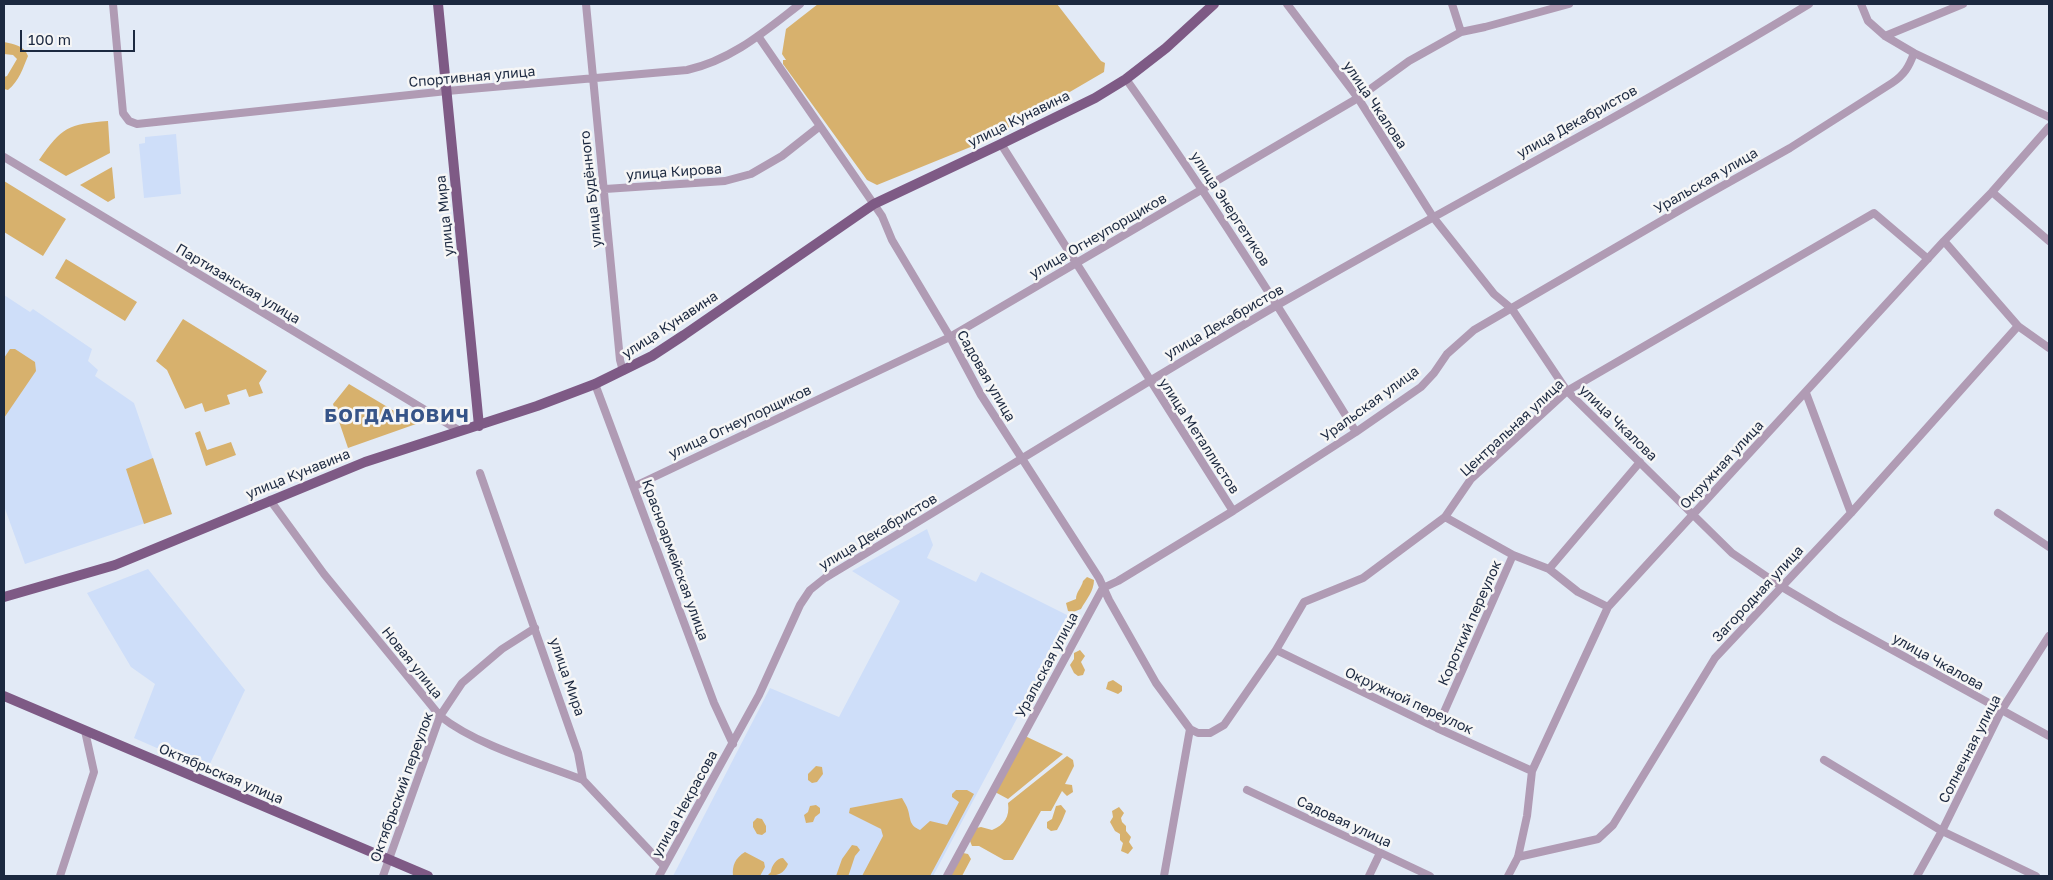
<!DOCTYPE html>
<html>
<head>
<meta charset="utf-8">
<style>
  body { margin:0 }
  #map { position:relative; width:2053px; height:880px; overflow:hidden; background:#e2eaf6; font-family:"Golos Text",sans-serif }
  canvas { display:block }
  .frame { position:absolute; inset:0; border:5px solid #1c2940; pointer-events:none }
  .scale { position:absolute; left:20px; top:30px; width:115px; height:22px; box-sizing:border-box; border:2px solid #1c2940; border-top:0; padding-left:6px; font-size:15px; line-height:18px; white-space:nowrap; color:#1c2940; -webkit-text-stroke:4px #f6f6f6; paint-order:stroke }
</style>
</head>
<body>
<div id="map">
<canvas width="2053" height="880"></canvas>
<div class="frame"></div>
<div class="scale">100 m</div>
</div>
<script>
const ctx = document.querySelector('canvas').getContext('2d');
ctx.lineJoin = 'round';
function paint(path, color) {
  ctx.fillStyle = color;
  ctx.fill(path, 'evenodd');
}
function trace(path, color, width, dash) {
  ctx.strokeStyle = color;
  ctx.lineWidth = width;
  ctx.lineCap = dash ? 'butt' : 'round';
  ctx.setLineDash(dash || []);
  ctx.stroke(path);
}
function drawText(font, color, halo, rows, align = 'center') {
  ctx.font = font + ' "Golos Text",sans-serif';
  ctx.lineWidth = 5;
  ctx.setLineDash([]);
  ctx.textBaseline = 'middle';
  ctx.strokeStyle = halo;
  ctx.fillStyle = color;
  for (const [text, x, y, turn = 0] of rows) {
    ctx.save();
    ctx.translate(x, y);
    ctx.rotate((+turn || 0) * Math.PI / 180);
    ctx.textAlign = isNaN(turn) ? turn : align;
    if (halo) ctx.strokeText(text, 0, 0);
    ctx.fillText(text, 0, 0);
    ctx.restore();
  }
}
paint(new Path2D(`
  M176 134 181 194 144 198 139 144 145 143V137Z
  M4 295 30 312 33 309 92 349 88 361 98 370 95 376 134 403 172 514 25 564 4 506Z
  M927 529 933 545 927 558 976 582 981 572 1071 617 933 876H673L770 688 839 717 900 601 852 571Z
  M148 569 245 690 207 770 134 738 155 684 131 667 87 593Z`), '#cedef9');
paint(new Path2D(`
  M818 4H1057L1101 61 1105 63 1104 72 1003 131 973 146 877 185 867 180 783 64V60H786L782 54 786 29Z
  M4 42C13 44 24 45 28 56 23 68 19 81 8 90L4 89V77L7 76 17 59 13 55 4 54Z
  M108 121 110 153 66 176 39 160C62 127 68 124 108 121Z
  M112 167 115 198 108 202 80 185Z
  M4 181 66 219 43 256 4 232Z
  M66 259 137 302 125 321 55 278Z
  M183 319 267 371 259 383 263 393 249 397 246 389 227 395 230 404 205 412 202 403 185 409 167 370 156 361Z
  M15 349 35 362 36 371 4 418V358L10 349Z
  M349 384 416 424 348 448 333 404Z
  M200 431 207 450 231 442 236 455 206 466 195 433Z
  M153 458 172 514 144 524 126 469Z
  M1087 577 1094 580C1094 591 1086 600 1081 609L1073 612 1068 611 1066 603 1076 599C1076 592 1082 587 1083 581Z
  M1080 650 1085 656 1081 662 1085 670 1083 675 1078 676 1074 673 1070 665 1074 659V653Z
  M1113 680 1122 686V691L1118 694 1106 689 1108 682Z
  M1025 736 1063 754 1008 799 995 792Z
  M1067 756 1073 760 1074 766 1065 784 1072 785 1073 792 1067 796 1062 791 1051 811H1041L1013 860H1004L979 846H972L970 841 976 828 981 827 992 830C1004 825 1010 817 1008 803Z
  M816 766 822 767 823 774 817 782 812 783 808 780V774Z
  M956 790H967L974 794 930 876H862L883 836 881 829 849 813 850 808 902 798C904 802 907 806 908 810 911 820 909 825 920 830L930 821 947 825 959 802 952 797V794Z
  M816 805 820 808V813L815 817 813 822 806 823 804 815 808 812 810 806Z
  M1061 805 1066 811C1063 819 1061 823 1057 830L1051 831 1047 828V822L1052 819 1056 806Z
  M1119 807 1124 813 1121 818 1122 822 1126 826V831L1131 837 1129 842 1133 848 1128 854 1121 851 1123 843 1120 840V834L1115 831 1110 822 1113 817 1112 811Z
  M757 818 762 819 766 826V832L762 835 757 834 753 827V822Z
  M852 845 857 846 860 850 855 856 849 874 848 876H836L842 859Z
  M745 852 764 862 765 867 760 876H733C732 866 735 858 745 852Z
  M963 853 968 854 971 859 962 876H950Z
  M783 858 788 864C784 874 777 876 767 876L771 872C771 866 777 858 783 858Z`), '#d7b16d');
trace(new Path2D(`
  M113 4 123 113 129 121 137 124 447 91 687 70C732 60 765 31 800 4
  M586 4 620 360 623 371
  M1287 4 1358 98 1433 217 1494 294 1512 309 1567 391 1732 553 1782 587 1836 619 2049 736
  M1452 4 1461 32
  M1861 4 1868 21 1885 36 1914 53 2049 117
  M758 36 882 216 892 240 950 337 981 395 1099 578 1109 600 1156 683 1190 729 1198 733H1210L1224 725 1276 650 1304 602 1363 578 1445 517 1471 479 1567 391 1874 213 1928 259
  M1885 36 1963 4
  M1126 79C1207 193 1282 312 1356 432
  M1001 144 1233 511
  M4 157 460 431
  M605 189 725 181 751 174 782 156 820 126
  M1992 192 2049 241
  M1944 241 2018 326 2049 348
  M595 384 714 703 733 744
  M1806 393 1851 513
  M480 473 578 753 583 780 664 866
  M635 486 950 337 1358 98 1409 61 1461 32 1485 27 1569 4
  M270 500 324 574 440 716C476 745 539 763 583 780
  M1998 513 2049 547
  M1445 517 1513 555 1549 569 1578 592 1608 607
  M1549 569 1640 462
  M1276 650 1437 728 1532 771
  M1437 728 1513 555
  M1824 760 1942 831 2036 876
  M1247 790 1430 876
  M1518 857 1598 839 1613 825 1715 658 1851 513 2018 326
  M60 876 94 772 85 731
  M383 876 440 716 462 683 502 649 535 628
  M659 876 759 695 800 605 810 590 825 578C977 487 1128 392 1281 303 1456 202 1636 109 1809 4
  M947 876 1103 588 1118 581 1233 511 1356 432 1421 387 1434 373 1447 354 1474 330 1692 203 1790 148 1892 83C1904 75 1909 67 1914 53
  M1164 876 1190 729
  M1369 876 1380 853
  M1508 876 1518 857 1527 816 1532 771 1608 607 1944 241 1992 192 2049 127
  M1917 876 1942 831 2001 711 2049 636`), '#b09bb4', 8);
trace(new Path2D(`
  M438 4 479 426
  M4 597 115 565 365 462 537 406 595 384 652 356 684 335 874 204 1001 144 1095 98 1126 79 1166 48 1214 4
  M4 696 428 876`), '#7e5a85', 10);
drawText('14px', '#1c2940', '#f6f6f6', [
  ["Спортивная улица",472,77,-5],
  ["улица Чкалова",1375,105,56],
  ["улица Кунавина",1019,119,-26],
  ["улица Декабристов",1577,122,-29],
  ["улица Кирова",674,172,-4],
  ["Уральская улица",1706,181,-30],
  ["улица Будённого",591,189,-96],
  ["улица Энергетиков",1230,209,57],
  ["улица Мира",445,216,-96],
  ["улица Огнеупорщиков",1098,236,-30],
  ["Партизанская улица",238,284,31],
  ["улица Декабристов",1224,322,-30],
  ["улица Кунавина",670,325,-33],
  ["Садовая улица",986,376,60],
  ["Уральская улица",1370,404,-36],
  ["улица Огнеупорщиков",740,422,-25],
  ["улица Чкалова",1618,423,44],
  ["Центральная улица",1512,428,-43],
  ["улица Металлистов",1199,436,57],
  ["Окружная улица",1722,465,-47],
  ["улица Кунавина",298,474,-22],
  ["улица Декабристов",878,532,-31],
  ["Красноармейская улица",675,560,70],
  ["Загородная улица",1758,594,-47],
  ["Короткий переулок",1470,623,-66],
  ["улица Чкалова",1938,662,29],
  ["Новая улица",412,663,51],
  ["Уральская улица",1047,665,-62],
  ["улица Мира",567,677,71],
  ["Окружной переулок",1409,701,25],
  ["Солнечная улица",1970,749,-63],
  ["Октябрьская улица",221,774,23],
  ["Октябрьский переулок",402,787,-70],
  ["улица Некрасова",685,804,-61],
  ["Садовая улица",1344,822,25]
]);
ctx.letterSpacing = '1px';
drawText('bold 19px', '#365488', '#f6f6f6', [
  ["БОГДАНОВИЧ",397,416]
]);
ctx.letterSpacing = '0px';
</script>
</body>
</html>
